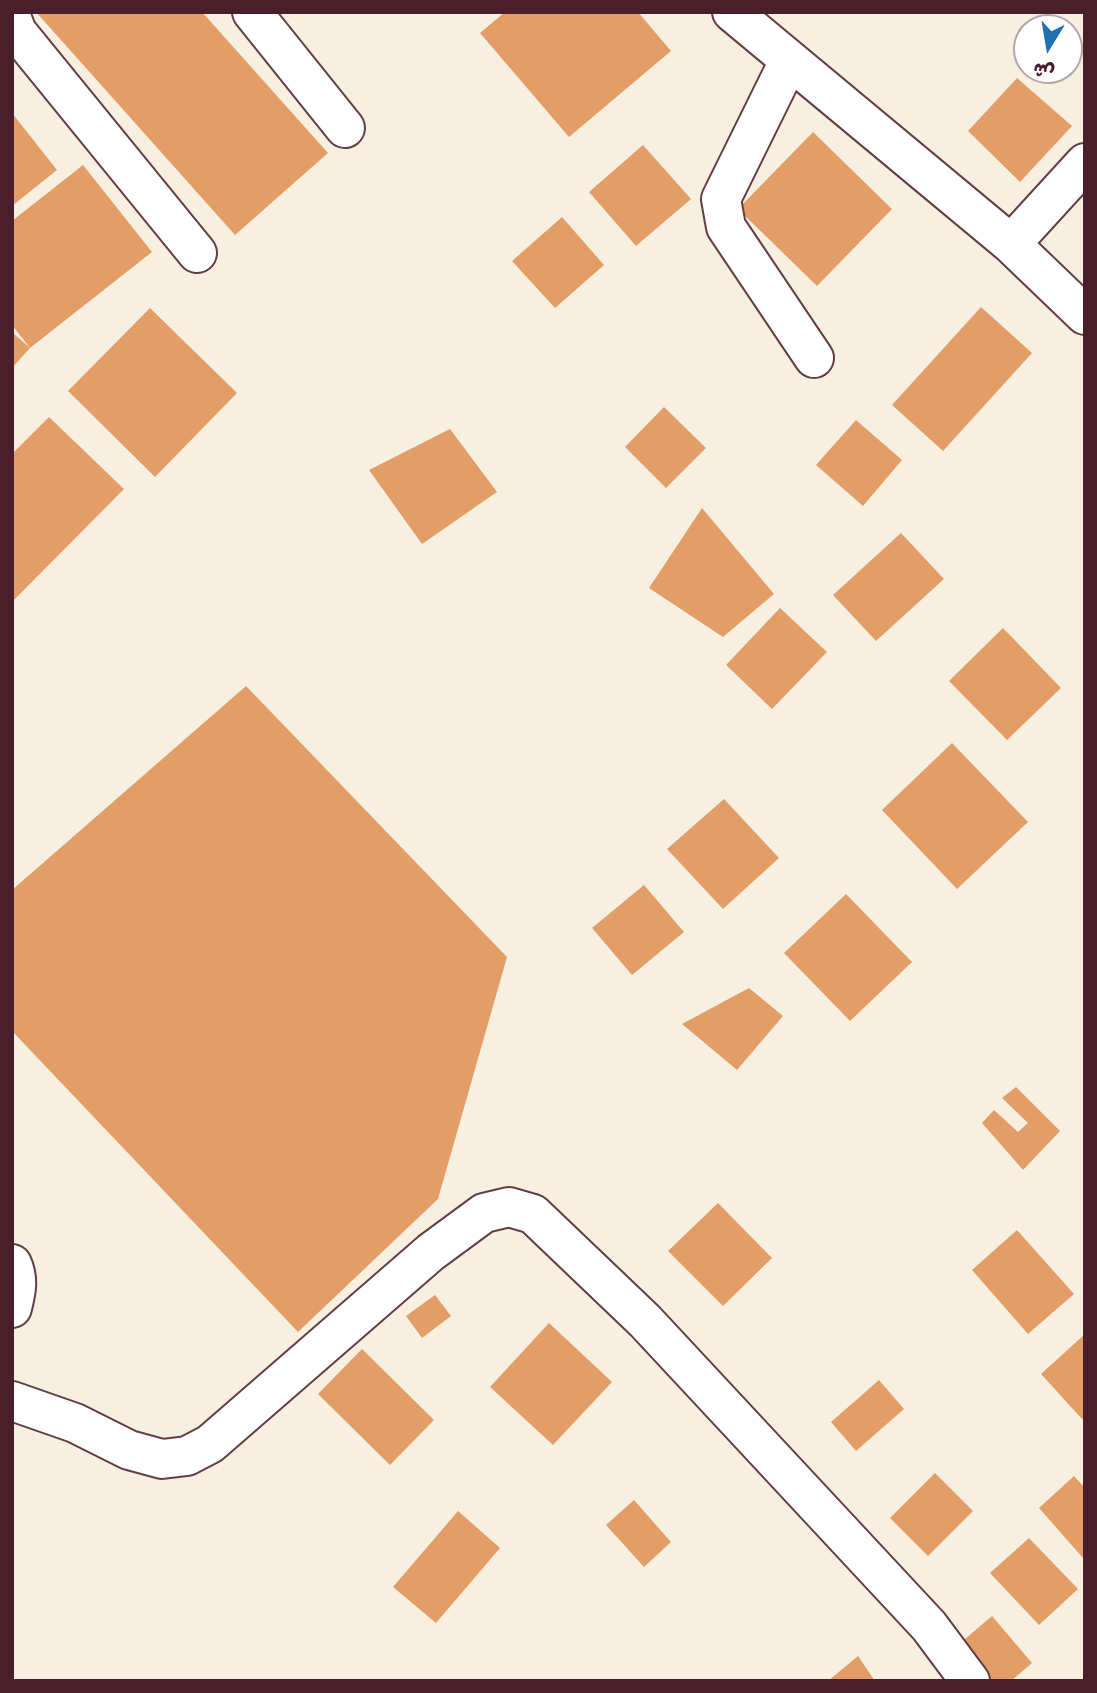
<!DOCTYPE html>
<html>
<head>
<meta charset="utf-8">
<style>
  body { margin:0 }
  #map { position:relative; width:1097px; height:1693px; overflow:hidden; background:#f7f0e1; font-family:Dekko,"Playpen Sans Arabic",sans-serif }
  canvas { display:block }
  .frame { position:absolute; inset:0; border:14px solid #4a1f2b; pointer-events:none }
  .north { position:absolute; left:1013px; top:14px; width:70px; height:70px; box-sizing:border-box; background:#fff; border:2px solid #b7a5aa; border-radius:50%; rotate:191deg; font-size:19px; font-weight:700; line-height:28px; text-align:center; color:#4a1f2b }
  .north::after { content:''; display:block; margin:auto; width:24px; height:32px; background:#1f6fb2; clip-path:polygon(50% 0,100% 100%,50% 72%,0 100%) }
</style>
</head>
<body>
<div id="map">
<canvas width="1097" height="1693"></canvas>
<div class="frame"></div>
<div class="north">ش</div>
</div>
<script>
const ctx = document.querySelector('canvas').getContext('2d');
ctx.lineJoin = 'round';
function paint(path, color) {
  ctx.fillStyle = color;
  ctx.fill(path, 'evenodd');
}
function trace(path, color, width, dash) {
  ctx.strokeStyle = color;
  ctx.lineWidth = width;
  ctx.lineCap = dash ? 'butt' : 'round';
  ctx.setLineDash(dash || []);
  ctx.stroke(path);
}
paint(new Path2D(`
  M36 12H202L328 153 235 235Z
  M505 12H638L671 51 569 137 480 33Z
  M1017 78 1072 126 1020 182 968 131Z
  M12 113 57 170 12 206Z
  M813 132 892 209 817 286 738 209Z
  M643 145 691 199 636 246 589 192Z
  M83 165 152 252 30 348 12 325V221Z
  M562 217 604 265 555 308 512 261Z
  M981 307 1032 353 943 451 892 405Z
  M150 308 237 393 155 477 68 391Z
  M12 332 30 348 12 368Z
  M664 407 706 448 666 488 625 447Z
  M49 417 124 489 12 602V454Z
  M856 420 902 460 863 506 816 465Z
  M450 429 497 492 422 544 369 470Z
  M702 508 774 594 723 637 649 588Z
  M901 533 944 579 876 641 833 595Z
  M780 608 827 652 772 709 726 665Z
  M1003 628 1061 688 1007 740 949 681Z
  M246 686 507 957 438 1199 298 1332 12 1031V890Z
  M952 743 1028 822 957 889 882 810Z
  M724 799 779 858 723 909 667 849Z
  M644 885 684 932 632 975 592 928Z
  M846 894 912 962 850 1021 784 953Z
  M749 988 783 1016 737 1070 682 1024Z
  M1016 1087 1060 1131 1023 1170 982 1123 994 1110 1018 1132 1028 1123 1002 1098Z
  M718 1203 772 1258 723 1306 668 1251Z
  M1017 1230 1074 1294 1028 1334 972 1270Z
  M435 1295 451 1316 422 1338 406 1316Z
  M549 1323 612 1382 553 1445 490 1387Z
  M1085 1334V1417L1082 1419 1041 1374Z
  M362 1349 434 1420 390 1465 318 1394Z
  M879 1380 904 1409 856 1451 831 1422Z
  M935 1473 973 1511 928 1556 890 1518Z
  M1074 1476 1085 1488 1083 1558 1039 1508Z
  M634 1500 671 1542 644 1567 606 1525Z
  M458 1511 500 1548 436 1623 393 1587Z
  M1029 1538 1078 1589 1039 1625 990 1573Z
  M992 1616 1032 1663 1011 1681H989L958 1645Z
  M858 1656 875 1681H828Z`), '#e39d67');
const street = new Path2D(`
  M252 12 345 128
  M732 12 1011 244 1085 315
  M12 19 17 32 197 253
  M789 61 721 199 726 227 814 358
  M1011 244 1085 163
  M12 1264C19 1279 16 1292 12 1308
  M12 1401 75 1423 129 1450 162 1459 187 1456 210 1444 431 1252 484 1213 509 1207 533 1214 645 1321 929 1626 970 1681`);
trace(street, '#643e46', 42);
trace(street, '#fff', 38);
</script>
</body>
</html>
